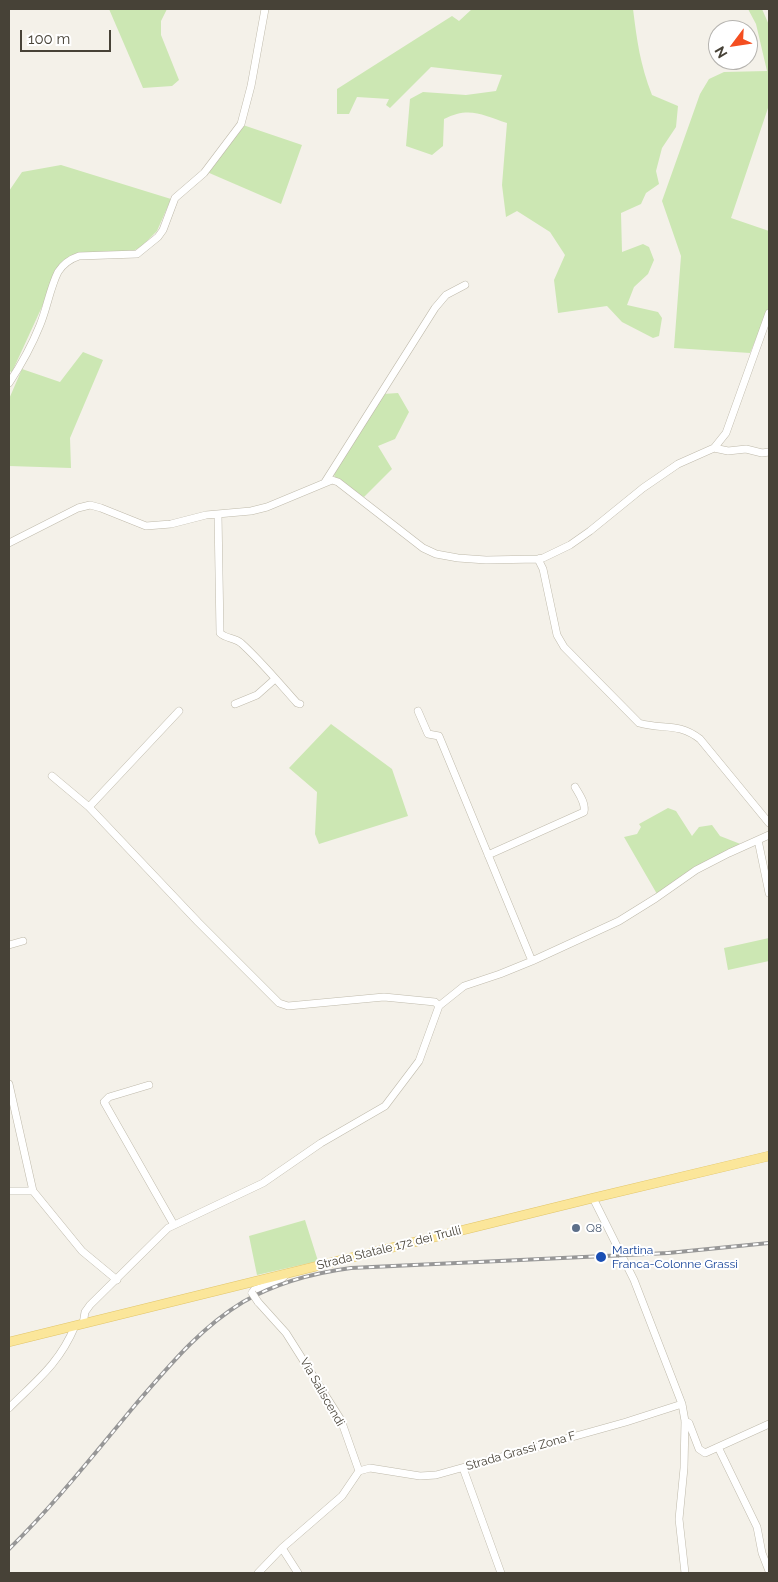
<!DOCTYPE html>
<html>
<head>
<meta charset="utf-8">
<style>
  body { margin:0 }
  #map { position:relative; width:778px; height:1582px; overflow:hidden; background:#f4f1e9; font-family:Raleway,sans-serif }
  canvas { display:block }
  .frame { position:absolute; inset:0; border:10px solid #474237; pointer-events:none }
  .north { position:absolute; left:708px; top:20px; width:50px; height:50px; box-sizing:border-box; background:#fff; border:1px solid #b5b3af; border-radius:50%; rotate:239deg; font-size:14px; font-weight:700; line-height:20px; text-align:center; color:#474237 }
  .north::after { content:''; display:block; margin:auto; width:18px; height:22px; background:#f44e20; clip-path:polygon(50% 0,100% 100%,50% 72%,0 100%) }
  .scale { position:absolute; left:20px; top:30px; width:91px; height:22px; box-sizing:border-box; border:2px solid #474237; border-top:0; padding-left:6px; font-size:15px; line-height:18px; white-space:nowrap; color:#474237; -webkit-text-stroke:4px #fff; paint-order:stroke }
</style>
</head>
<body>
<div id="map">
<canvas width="778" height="1582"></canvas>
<div class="frame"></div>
<div class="north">N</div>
<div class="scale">100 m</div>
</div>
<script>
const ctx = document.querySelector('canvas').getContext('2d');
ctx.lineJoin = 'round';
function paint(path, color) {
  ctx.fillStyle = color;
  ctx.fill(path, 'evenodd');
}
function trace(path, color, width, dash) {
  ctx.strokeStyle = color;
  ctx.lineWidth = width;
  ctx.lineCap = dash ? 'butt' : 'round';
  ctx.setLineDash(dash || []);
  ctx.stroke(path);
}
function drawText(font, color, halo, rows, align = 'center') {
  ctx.font = font + ' Raleway,sans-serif';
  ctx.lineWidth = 4;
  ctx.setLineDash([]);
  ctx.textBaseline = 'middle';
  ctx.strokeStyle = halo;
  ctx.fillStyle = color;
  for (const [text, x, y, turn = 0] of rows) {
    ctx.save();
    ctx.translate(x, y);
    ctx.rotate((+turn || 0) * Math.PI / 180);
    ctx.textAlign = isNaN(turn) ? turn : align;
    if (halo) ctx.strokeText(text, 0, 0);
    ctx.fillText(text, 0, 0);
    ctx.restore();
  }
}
paint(new Path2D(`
  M109 9H167L161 21V35L179 80 172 86 143 88Z
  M472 9H633C637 41 640 64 652 95L678 106 676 127 662 148 656 171 659 184 646 193 641 204 621 213 622 252 643 244 649 247 654 260 648 274 634 287 627 305 658 312 662 318 659 336 653 338 622 322 607 306 558 313 554 280 565 255 550 232 517 211 506 217 502 185 507 123C483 115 469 106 444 119L443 146 432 155 406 146 410 99 423 92 466 95 496 91 502 75 431 67 390 108 386 105 389 99 357 97 349 114H337V89L452 16 459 21Z
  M748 9H762L769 25V108H768L731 218 769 231V308L750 353 674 348 681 256 662 201 700 94 709 79 724 72 767 71 756 24Z
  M243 125 302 145 281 204 207 172Z
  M61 165 171 199 157 231 141 247 131 252H82L63 261 12 372 9 371V191L22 172Z
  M83 352 103 360 70 438 71 468 9 466V399L22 369 60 382Z
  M398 393 409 412 395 439 378 446 392 469 364 497 335 478 334 474 383 394Z
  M331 724 392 769 408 816 319 844 315 834 317 792 289 768Z
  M668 808 676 811 692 836 699 827 712 825 720 836 743 845 657 894 624 837 637 834 641 827 639 824Z
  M769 938V961L728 970 724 948Z
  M305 1220 318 1261 257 1275 249 1236Z`), '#cce7b3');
const minor = new Path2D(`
  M9 383C21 365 32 345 40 325 47 308 50 288 58 272 63 264 70 259 79 256L137 254 158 237 163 230 175 198 204 173 241 124 251 86 265 9
  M714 448 728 451 746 449 762 453 769 452
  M325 482 435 308 446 295 465 285
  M218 514 220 633C226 639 234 637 241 643 261 661 279 683 297 703L300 704
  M9 543 78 508 90 505 101 508 146 526 171 524 206 515 251 511 267 507 332 480 338 482 423 548 436 554 458 558 486 560 538 559 543 558 570 545 590 531 643 488 678 464 714 448 726 433 769 313
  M538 559 543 569 557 635 564 647 639 723C663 730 678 722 700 739L769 823
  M235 704 257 695 275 679
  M418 711 428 734 439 736 532 961
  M52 776 89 807 198 922 279 1003 288 1006 384 997 435 1002 439 1006
  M89 807 179 711
  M758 840 769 893
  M488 855 584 812C586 803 579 794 575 787
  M9 945 23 941
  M9 1084 33 1191 82 1251 117 1280
  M149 1085 109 1097 104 1102 174 1225
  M9 1191H33
  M593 1198 634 1280 682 1404 685 1421 684 1468 679 1519 685 1573
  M252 1293 254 1290 278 1282 288 1273
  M258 1302 286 1333 341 1420 359 1471
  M83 1324 85 1312 90 1305 168 1228 263 1183 321 1143 385 1106 419 1061 439 1006 464 986 500 974 532 961 619 921 656 898 696 870 729 853 769 835
  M9 1408C37 1380 59 1364 75 1326
  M685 1421 689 1423 699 1449 705 1453 769 1424
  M718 1447 757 1527 762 1553 769 1571
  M463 1468 501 1573
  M359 1471 370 1468 420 1476 436 1475 626 1422 682 1404
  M282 1548 298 1573
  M258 1573 282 1548 342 1496 359 1471`);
const major = new Path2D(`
  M9 1342 593 1198 769 1156`);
trace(minor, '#bfbaab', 8);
trace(major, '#e1c56a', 10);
trace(minor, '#fff', 7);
trace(major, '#fbe69a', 9);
const rail = new Path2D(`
  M9 1549C55 1504 95 1453 136 1404 169 1366 200 1328 243 1302 276 1283 313 1273 351 1268L668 1253 769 1243`);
trace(rail, '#979797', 4);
trace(rail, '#fff', 2, [5.5]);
const minorBridge = new Path2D(`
  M252 1293 258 1302`);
trace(minorBridge, '#bfbaab', 8, []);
trace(minorBridge, '#fff', 7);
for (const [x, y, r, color] of [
  [576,1228,5,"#5c6f8a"],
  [601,1257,6,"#1a4fb4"]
]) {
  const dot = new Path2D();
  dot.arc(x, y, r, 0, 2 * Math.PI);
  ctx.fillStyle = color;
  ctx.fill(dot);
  trace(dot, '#fff', 2);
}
drawText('12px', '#4e5e75', '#fff', [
  ["Q8",586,1228]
], 'left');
drawText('12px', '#474237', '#fff', [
  ["Strada Statale 172 dei Trulli",389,1248,-14],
  ["Via Saliscendi",322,1392,60],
  ["Strada Grassi Zona F",521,1451,-16]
]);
drawText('12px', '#164399', '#fff', [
  ["Martina",612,1250],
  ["Franca-Colonne Grassi",612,1264]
], 'left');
</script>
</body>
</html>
